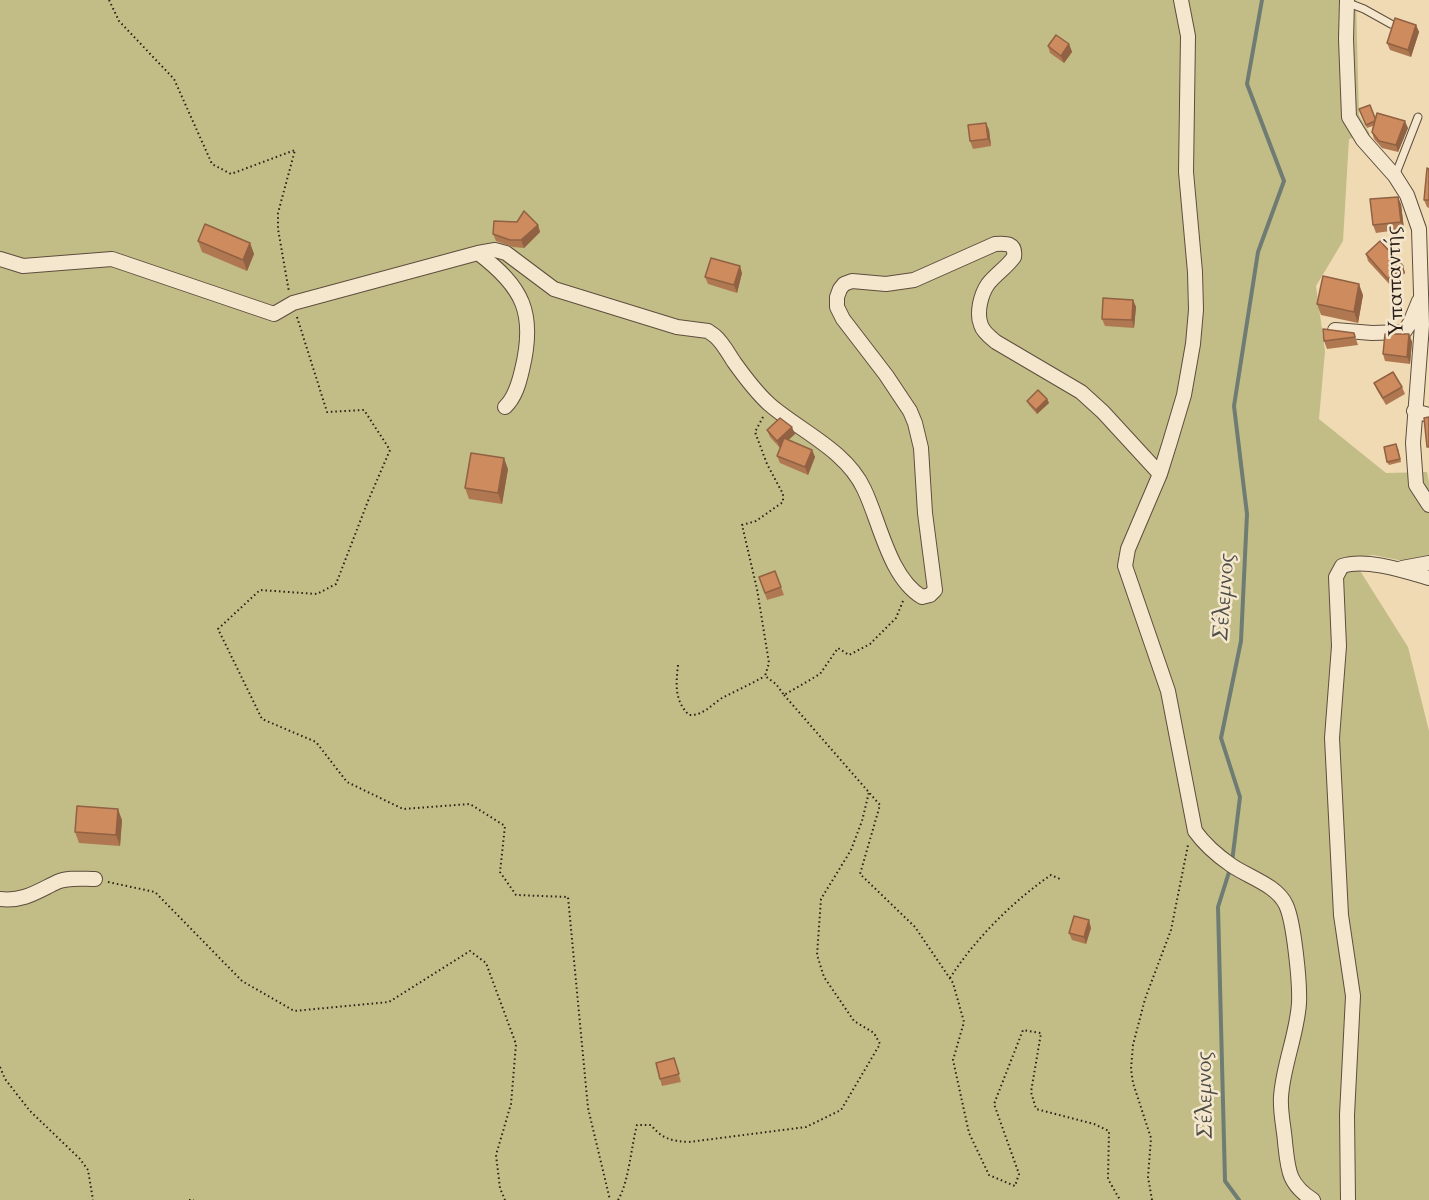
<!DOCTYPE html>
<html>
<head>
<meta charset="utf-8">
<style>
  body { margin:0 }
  canvas { display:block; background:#f0dab4 }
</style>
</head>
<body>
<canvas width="1429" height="1200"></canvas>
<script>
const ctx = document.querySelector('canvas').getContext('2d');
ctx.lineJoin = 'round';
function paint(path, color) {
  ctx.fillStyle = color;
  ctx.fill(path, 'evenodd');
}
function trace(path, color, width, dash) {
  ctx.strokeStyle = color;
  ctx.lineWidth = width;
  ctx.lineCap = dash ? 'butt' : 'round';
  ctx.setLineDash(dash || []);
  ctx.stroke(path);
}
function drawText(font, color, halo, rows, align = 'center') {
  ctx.font = font + ' Cardo,serif';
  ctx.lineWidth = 5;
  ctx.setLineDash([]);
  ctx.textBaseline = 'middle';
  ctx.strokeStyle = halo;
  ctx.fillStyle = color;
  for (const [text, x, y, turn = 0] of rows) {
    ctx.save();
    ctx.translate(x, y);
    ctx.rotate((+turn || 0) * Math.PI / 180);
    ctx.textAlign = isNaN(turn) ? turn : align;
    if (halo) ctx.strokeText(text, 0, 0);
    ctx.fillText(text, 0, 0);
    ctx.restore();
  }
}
paint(new Path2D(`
  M0 0H1356L1359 115 1370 134 1349 139 1343 241 1316 286 1325 351 1319 419 1386 473 1427 472 1429 482V566L1373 555 1352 558 1408 647 1429 731V1200H0Z`), '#c2bd87');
trace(new Path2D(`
  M1232 862 1240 797 1221 738 1241 641 1247 514 1234 406 1258 252 1284 181 1247 84 1262 0
  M1230 869 1218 907 1225 1181 1239 1200`), '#6f7c74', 4);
const lane = new Path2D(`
  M1346 2 1364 9 1391 24
  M1395 176 1418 117`);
const street = new Path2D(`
  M1181 0 1188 36 1186 172 1195 272 1196 310 1193 344 1184 395 1170 442 1160 474 1128 549 1125 566 1168 691 1195 831C1205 845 1218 856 1231 865 1248 877 1277 885 1286 905 1294 922 1300 983 1299 1003 1297 1035 1283 1065 1281 1097 1280 1112 1284 1128 1285 1142 1288 1170 1288 1184 1313 1200
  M1347 0 1346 39 1349 117 1363 140 1395 176 1407 195 1419 229 1422 325 1413 443 1416 485 1429 505
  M478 253C523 287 536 313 522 370 519 383 515 398 505 407
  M0 259 23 266 112 259 274 314 293 303 478 253 495 250 506 253 554 289 677 327 708 331 715 336C723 343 728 353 734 362 744 376 756 392 769 404 800 431 846 450 864 489 880 522 889 577 922 597L930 595 935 590 925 513 921 448 915 423 910 411 886 375 843 319 837 307V297L840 289 844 284 852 281 886 284 914 280 995 244C1006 243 1016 243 1014 257 1007 267 996 274 988 284 981 294 976 313 981 325 983 332 991 338 996 342L1081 392 1103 412 1160 474
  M1335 330 1372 333 1404 332 1410 323 1419 301
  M1414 411 1429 415
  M1402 568 1429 563
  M0 899C23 902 38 891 57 882 68 877 83 879 95 879
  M1348 1200 1347 1115 1353 996 1341 915 1332 738 1339 646 1336 577 1342 566C1366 558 1405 571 1429 578`);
trace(lane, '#5d4e3e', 9);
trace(street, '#5d4e3e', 16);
trace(new Path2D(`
  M109 0 119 21 174 79 212 164 231 174 295 150 278 213V229L289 292
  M297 317 327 412 364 410 390 450 368 501 336 584 317 594 260 590 218 629 262 719 316 742 347 782 403 809 470 804 505 826 500 872 516 895 568 897 588 1108 610 1200
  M763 417 755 432 767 464 783 494V502L756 521 742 525 757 589 769 663 765 676 776 684 784 695 820 674 838 648 849 655 870 644 896 618 903 601
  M678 665C676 684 674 700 689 715 703 716 711 705 722 698 736 691 751 684 765 676
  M784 695 880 805 860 874 915 927 953 983 964 1022 953 1060 969 1133 989 1175 1015 1186 1019 1174 994 1104 1023 1030 1041 1033 1031 1092 1036 1109 1094 1124 1109 1131 1108 1179 1120 1200
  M108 882 155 892 242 981 294 1011 389 1002 470 951 486 963 516 1044 511 1104 496 1155 500 1188 505 1200
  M950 978C975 939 1013 901 1051 875L1060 879
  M0 1067 5 1079 30 1111 80 1159 88 1170 93 1200
  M189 1200H194
  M618 1200C629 1182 631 1147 637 1125H651C662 1139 672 1141 689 1142L806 1127 841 1110 880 1044 874 1033 854 1021 824 977 817 955 821 899 851 850 862 821 869 792
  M1152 1200 1148 1177 1151 1138 1133 1083 1131 1069 1133 1045 1145 999 1171 930 1188 845`), '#2c1f17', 2, [1.5, 3]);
trace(lane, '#f5e7ce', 7);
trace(street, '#f5e7ce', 14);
paint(new Path2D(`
  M1416 25 1419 32 1411 57 1390 50 1387 43Z
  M1069 44 1072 52 1064 63 1050 53 1048 46Z
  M1359 109 1375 118 1408 128 1398 152 1382 148 1374 139 1372 132 1373 126 1367 128Z
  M986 123 989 130 991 146 973 149 970 141Z
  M1429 169V208L1427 207 1424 200Z
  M1401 204 1404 229 1376 233 1373 225Z
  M538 225 540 232 524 248 513 247 496 241 493 234Z
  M198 241 250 243 254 254 247 271 202 252Z
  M1366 254 1403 266 1405 273 1391 286 1368 261Z
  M742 273 737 293 708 284 705 277Z
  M1363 295 1358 323 1321 315 1317 304Z
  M1133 300 1136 307 1134 328 1105 326 1102 319Z
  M1354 333 1358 345 1327 349 1324 341Z
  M1409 334 1412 342 1410 364 1385 361 1383 354Z
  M1374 383 1402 387 1405 394 1386 405 1377 390Z
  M1047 399 1049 403 1037 414 1029 405 1027 401Z
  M767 430 795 434 788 440 812 450 815 457 808 475 780 463 777 456 780 448 770 437Z
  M1398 448 1401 462 1389 465 1387 462Z
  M508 469 502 504 469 499 465 488Z
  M775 571 784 595 767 600 759 577Z
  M122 820 120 846 79 843 75 832Z
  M1091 928 1086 944 1072 940 1069 933Z
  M674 1058 681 1082 662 1086 660 1079Z`), '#b07851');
paint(new Path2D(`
  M1416 25 1419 32 1411 57 1408 50Z
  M1069 44 1072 52 1064 63 1061 56Z
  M1405 121 1408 128 1398 152 1396 145Z
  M986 123 989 130 991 146 988 139Z
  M1398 197 1401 204 1404 229 1401 222Z
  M538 225 540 232 524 248 521 240Z
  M250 243 254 254 247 271 243 260Z
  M740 266 742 273 737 293 734 285Z
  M1403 266 1405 273 1391 286 1388 279Z
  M1359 284 1363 295 1358 323 1354 312Z
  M1133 300 1136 307 1134 328 1132 320Z
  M1409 334 1412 342 1410 364 1407 357Z
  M1047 399 1049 403 1037 414 1036 410Z
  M792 427 795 434 780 448 777 441Z
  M812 450 815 457 808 475 805 467Z
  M504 458 508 469 502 504 498 493Z
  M118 809 122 820 120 846 116 835Z
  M1089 920 1091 928 1086 944 1084 937Z`), '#906142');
const building = new Path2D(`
  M1395 18 1416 25 1408 50 1387 43Z
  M1056 35 1069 44 1061 56 1048 46Z
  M1370 105 1375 118V121L1366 125 1359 109Z
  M1377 113 1405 121 1396 145 1379 141 1372 132Z
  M986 123 988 139 970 141 968 125Z
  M1427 168 1429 169V200H1424Z
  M1398 197 1401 222 1373 225 1370 199Z
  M524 211 538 225 521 240H510L493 234 494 221 517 222Z
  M205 224 250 243 243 260 198 241Z
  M1380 241 1403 266 1388 279 1366 254Z
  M711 258 740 266 734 285 705 277Z
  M1323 276 1359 284 1354 312 1317 304Z
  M1103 298 1133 300 1132 320 1102 319Z
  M1323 329 1354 333 1355 337 1324 341Z
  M1385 334H1409L1407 357 1383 354Z
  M1393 372 1402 387 1383 398 1374 383Z
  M1038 390 1047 399 1036 410 1027 401Z
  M1429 417V447H1427L1424 418Z
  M780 418 792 427 777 441 767 430Z
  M784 438 812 450 805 467 777 456Z
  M1396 444 1400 459 1387 462 1384 447Z
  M471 453 504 458 498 493 465 488Z
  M775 571 781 587 765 593 759 577Z
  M77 806 118 809 116 835 75 832Z
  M1074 916 1089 920 1084 937 1069 933Z
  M674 1058 679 1074 660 1079 656 1063Z`);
paint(building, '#cd8b5e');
trace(building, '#906142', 1.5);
drawText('21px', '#2c1f17', '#f5e7ce', [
  ["Υπαπαντής",1396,281,-92]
]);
drawText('italic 22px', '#4d4e46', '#f5e7ce', [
  ["Σέλεμνος",1225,597,-86],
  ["Σέλεμνος",1206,1095,-91]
]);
</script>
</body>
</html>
